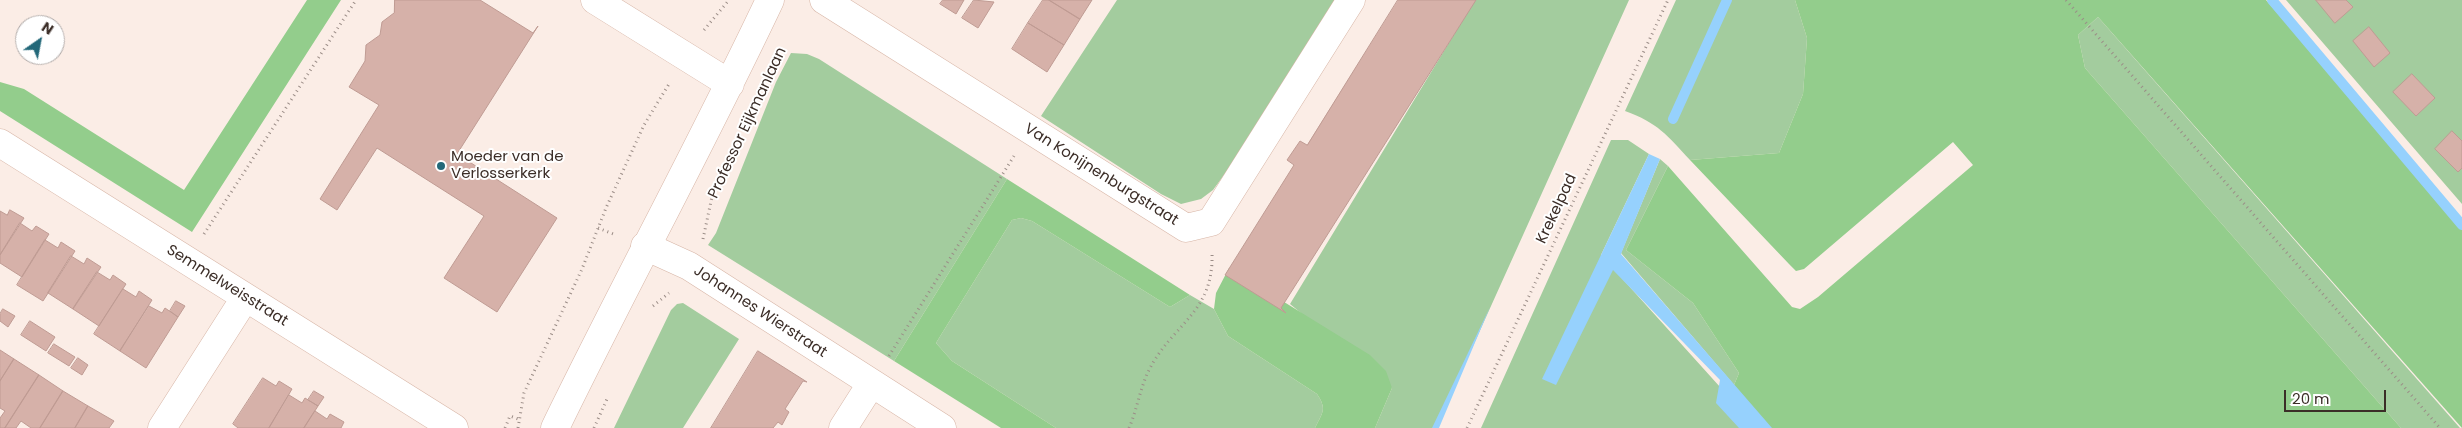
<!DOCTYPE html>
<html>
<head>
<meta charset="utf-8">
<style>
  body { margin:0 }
  #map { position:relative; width:2462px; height:428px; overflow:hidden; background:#fbede6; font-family:Poppins,sans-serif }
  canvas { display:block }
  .north { position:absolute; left:15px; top:15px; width:50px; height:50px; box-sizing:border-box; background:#fff; border:1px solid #b1aba9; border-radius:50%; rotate:33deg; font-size:14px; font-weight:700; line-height:20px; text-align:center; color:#3b2d27 }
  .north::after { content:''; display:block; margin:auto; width:18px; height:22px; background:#236879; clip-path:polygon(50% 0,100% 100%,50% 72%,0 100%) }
  .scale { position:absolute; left:2284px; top:390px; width:102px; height:22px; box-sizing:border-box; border:2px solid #3b2d27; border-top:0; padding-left:6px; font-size:15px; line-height:18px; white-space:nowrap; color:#3b2d27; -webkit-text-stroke:4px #fff; paint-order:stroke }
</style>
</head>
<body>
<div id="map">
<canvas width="2462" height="428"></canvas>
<div class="north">N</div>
<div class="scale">20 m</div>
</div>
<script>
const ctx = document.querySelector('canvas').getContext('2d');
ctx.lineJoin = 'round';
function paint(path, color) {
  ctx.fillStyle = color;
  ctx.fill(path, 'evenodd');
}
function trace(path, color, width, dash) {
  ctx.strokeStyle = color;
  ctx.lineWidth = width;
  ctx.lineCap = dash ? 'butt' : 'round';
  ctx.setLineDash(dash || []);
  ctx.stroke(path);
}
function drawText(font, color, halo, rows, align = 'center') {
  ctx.font = font + ' Poppins,sans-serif';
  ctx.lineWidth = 4;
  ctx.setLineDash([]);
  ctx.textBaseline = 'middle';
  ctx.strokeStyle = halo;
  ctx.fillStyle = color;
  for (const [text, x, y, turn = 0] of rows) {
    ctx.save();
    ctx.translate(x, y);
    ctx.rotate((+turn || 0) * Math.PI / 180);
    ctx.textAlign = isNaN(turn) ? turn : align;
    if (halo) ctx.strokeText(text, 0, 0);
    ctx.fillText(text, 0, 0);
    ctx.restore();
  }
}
paint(new Path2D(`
  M1117 0H1337L1254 134 1213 190 1201 199 1181 204 1161 194 1041 116Z
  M1475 0H1629L1436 428H1375L1392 388 1290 304Z
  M1676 0H1795L1807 38 1803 94 1779 153 1690 160C1667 135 1658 123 1625 111Z
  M2286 0H2462V204Z
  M2098 17 2460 428H2401L2085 68 2078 35Z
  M791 53 807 54 819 59 1007 179 894 361 708 245 716 233 776 82Z
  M1611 140H1628L1649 154 1601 255 1757 428H1481Z
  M1660 159 1668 166 1626 250 1693 303 1739 373 1734 385 1621 253Z
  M1021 218 1032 221 1170 307 1190 295 1214 309 1228 336 1317 394C1327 409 1323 412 1315 428H1056L952 361 936 343 1012 220Z
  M683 303 739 339 683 428H614L671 310 677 304Z`), '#a3cc9e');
paint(new Path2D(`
  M307 0H341L192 232 0 111V82L24 89 184 190Z
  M1795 0H2266L2462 227V428L2098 17 2078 35 2085 68 2401 428H1757L1729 397 1739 373 1693 303 1626 250 1668 166 1792 307 1800 309 1818 297 1973 165 1953 142 1804 269 1796 271 1789 264 1690 160 1779 153 1803 94 1807 38Z
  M1007 179 1190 295 1170 307 1032 221 1021 218 1012 220 936 343 952 361 1056 428H1001L894 361Z
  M1229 268 1370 355 1386 371 1392 388 1375 428H1315C1323 412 1327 409 1317 394L1228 336 1214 309 1216 293Z`), '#93cd8c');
paint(new Path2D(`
  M1649 154 1660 159 1621 254 1772 428H1739L1716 403 1720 380 1613 270 1556 385 1542 379Z
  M1490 307 1439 428H1432Z`), '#96d1fd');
trace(new Path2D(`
  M2272 0 2462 225
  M1673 119 1727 0`), '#96d1fd', 10);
const building = new Path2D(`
  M395 0H480L533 33 538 26 457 154 557 218 497 312 444 278 484 216 377 148 337 210 320 199 379 105 349 87 365 61 366 45 380 35 382 22 394 13Z
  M943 0H964L956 14 940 4Z
  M974 0 994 2 978 28 962 18Z
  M1043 0H1049L1080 19 1064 45 1028 23Z
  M1049 0H1092L1080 19Z
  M1398 0H1476L1281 308 1286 313 1225 275 1294 165 1287 160 1300 141 1307 145Z
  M2316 0H2346L2353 7 2335 23Z
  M1028 23 1064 45 1047 72 1012 49Z
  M2369 27 2390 53 2374 67 2353 41Z
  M2412 74 2435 98 2416 116 2393 92Z
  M2452 131 2462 141V168L2458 172 2435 149Z
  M10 210 24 218 0 255V211L7 215Z
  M20 223 32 231 36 226 49 234 22 277 0 263V255Z
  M45 240 58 248 61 242 75 251 43 301 17 285Z
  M71 256 84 264 87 258 101 267 73 309 48 293Z
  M97 272 110 280 113 275 126 284 99 326 73 309Z
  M123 289 136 297 139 291 152 300 120 351 94 334Z
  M176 301 185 306 178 317 170 311Z
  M149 306 162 313 165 308 178 317 146 368 120 351Z
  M3 309 15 316 8 327 0 321V314Z
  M30 321 55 337 46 351 21 335Z
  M54 344 75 357 69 366 48 353Z
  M0 350 14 359 0 381Z
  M758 351 807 382 803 381 785 409 789 412 782 425 778 422 773 428H711Z
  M78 358 88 365 82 375 71 368Z
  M14 359 39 375 5 428H0V418L5 411 0 408V381Z
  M39 375 63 391 40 428H31L21 421 16 428H5Z
  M263 378 276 386 279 381 292 389 269 428H238L233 424Z
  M63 391 88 406 75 428H40Z
  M314 391 324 397 318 406 308 400Z
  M289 395 302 403 305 398 318 406 304 428H269Z
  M88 406 114 421 109 428H75Z
  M315 411 327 419 330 414 344 422 341 428H304Z`);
paint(building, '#d6b1a9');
trace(building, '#bf9b93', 1);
const street = new Path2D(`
  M824 0 1186 228 1211 222 1351 0
  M0 143 454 428
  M645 246 689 266 942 428
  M162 428 245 298
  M843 428 871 384`);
const secondary = new Path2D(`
  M595 0 730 84
  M555 428C625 284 702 144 770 0`);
trace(street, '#d7b5a6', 29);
trace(secondary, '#d7b5a6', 29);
trace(new Path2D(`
  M2066 0 2440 428
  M704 30 729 0
  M598 228 616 235
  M204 234 356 0
  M703 239 713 192
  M653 306 669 293
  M889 356 1014 156
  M505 428 510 416 521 420
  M518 428 524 393 582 269 606 208 644 125 669 84
  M594 428 607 399
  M1129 428C1137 410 1140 388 1149 370 1173 323 1214 313 1212 253
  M1467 428 1668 0`), '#9b8d87', 3, [1, 4]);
trace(street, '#fff', 28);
trace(secondary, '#fff', 28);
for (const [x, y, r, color] of [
  [441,166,5,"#236879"]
]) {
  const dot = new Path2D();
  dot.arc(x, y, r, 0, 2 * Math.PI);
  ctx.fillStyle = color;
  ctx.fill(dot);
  trace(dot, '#fff', 2);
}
drawText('15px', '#3b2d27', '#fff', [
  ["Professor Eijkmanlaan",748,123,-65],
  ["Van Konijnenburgstraat",1101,175,32],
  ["Krekelpad",1557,209,-65],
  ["Semmelweisstraat",227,286,32],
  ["Johannes Wierstraat",760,312,33]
]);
drawText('15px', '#3b2d27', '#fff', [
  ["Moeder van de",451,157],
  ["Verlosserkerk",451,174]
], 'left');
</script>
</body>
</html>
